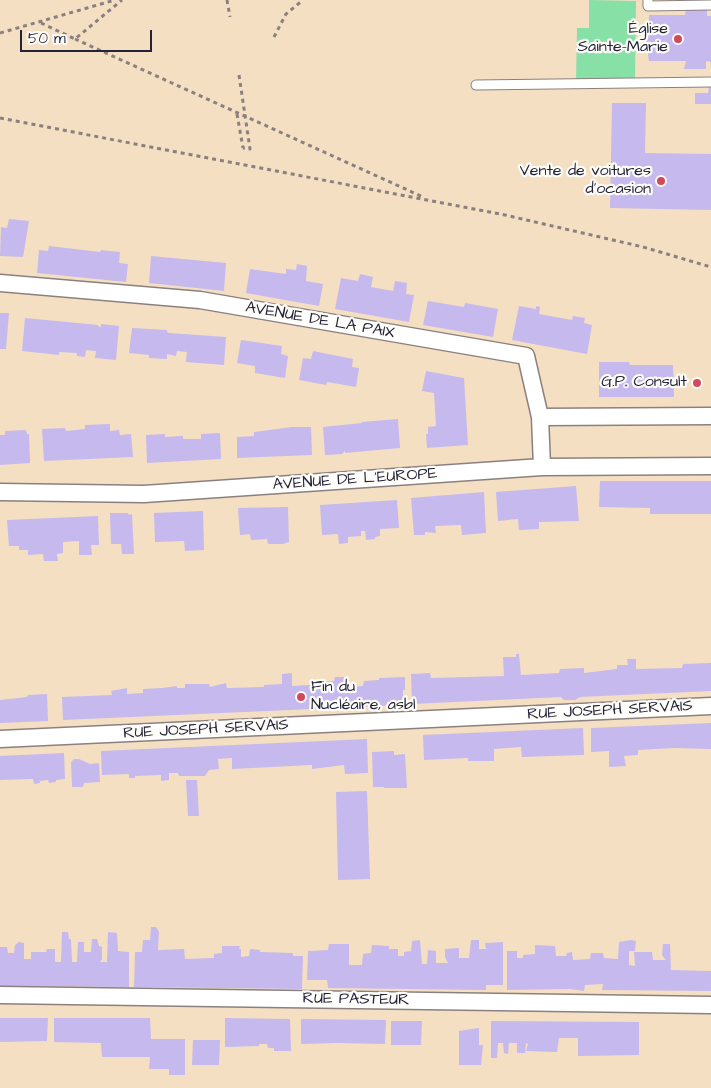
<!DOCTYPE html>
<html>
<head>
<meta charset="utf-8">
<style>
  body { margin:0 }
  #map { position:relative; width:711px; height:1088px; overflow:hidden; background:#f4dfc3; font-family:"Architects Daughter",sans-serif }
  canvas { display:block }
  .scale { position:absolute; left:20px; top:30px; width:132px; height:22px; box-sizing:border-box; border:2px solid #22223b; border-top:0; padding-left:6px; font-size:15px; line-height:18px; white-space:nowrap; color:#22223b; -webkit-text-stroke:4px #fdfcf7; paint-order:stroke }
</style>
</head>
<body>
<div id="map">
<canvas width="711" height="1088"></canvas>
<div class="scale">50 m</div>
</div>
<script>
const ctx = document.querySelector('canvas').getContext('2d');
ctx.lineJoin = 'round';
function paint(path, color) {
  ctx.fillStyle = color;
  ctx.fill(path, 'evenodd');
}
function trace(path, color, width, dash) {
  ctx.strokeStyle = color;
  ctx.lineWidth = width;
  ctx.lineCap = dash ? 'butt' : 'round';
  ctx.setLineDash(dash || []);
  ctx.stroke(path);
}
function drawText(font, color, halo, rows, align = 'center') {
  ctx.font = font + ' "Architects Daughter",sans-serif';
  ctx.lineWidth = 4.5;
  ctx.setLineDash([]);
  ctx.textBaseline = 'middle';
  ctx.strokeStyle = halo;
  ctx.fillStyle = color;
  for (const [text, x, y, turn = 0] of rows) {
    ctx.save();
    ctx.translate(x, y);
    ctx.rotate((+turn || 0) * Math.PI / 180);
    ctx.textAlign = isNaN(turn) ? turn : align;
    if (halo) ctx.strokeText(text, 0, 0);
    ctx.fillText(text, 0, 0);
    ctx.restore();
  }
}
paint(new Path2D(`
  M589 0 636 1 635 82 576 81 577 28H589Z`), '#87e0a5');
paint(new Path2D(`
  M686 7H707V16H711V62L706 61V69H684L686 61H649L648 54 651 49 644 43 645 34 651 28 649 23V15H685Z
  M709 85H711V104H695V93H708Z
  M612 103H646L645 153 711 154V210L610 208Z
  M9 219 29 221 23 257 0 256 1 227 7 228Z
  M49 246 100 252 101 250 120 252 119 263 128 264 126 282 37 273 39 250 48 251Z
  M151 256 226 263 224 291 149 283Z
  M297 264 307 266 306 281 323 284 319 306 246 293 250 269 286 274V269L296 270Z
  M360 274 373 277 371 287 393 291 395 281 407 283 406 294 414 295 409 322 335 309 341 278 358 281Z
  M428 301 464 307 465 303 498 309 493 337 423 325Z
  M519 306 536 309V306L540 307 539 314 572 320 573 316 585 318 584 323 592 325 587 354 512 340Z
  M0 313H9L6 349H0Z
  M25 318 98 325V326L101 327V324L119 326 116 360 95 358 96 351 86 350 85 357 77 356V353L59 352V355L22 351Z
  M132 328 167 330V332L169 333 226 337 224 365 186 362 187 352 177 351 176 356 167 354V359L149 358V355L129 353Z
  M241 340 282 346 281 354 288 356 285 378 255 373V366L237 363Z
  M313 351 353 359 352 367 359 368 356 387 327 382 326 385 299 380 303 358 311 359Z
  M599 362H629L630 365H673L674 397H599Z
  M426 371 464 378 468 445 427 448 426 434H428V427L436 426 434 393 422 391Z
  M398 419 400 448 345 453V451L342 454 325 455 323 427 362 423V422Z
  M110 424V431L119 430 120 435 131 434 133 457 44 461 42 429 65 428 66 431 85 429V425Z
  M292 427H311L312 455 237 458V437L254 436V432Z
  M26 430 27 434H29L30 463 0 465V435H5V431Z
  M220 433 221 459 147 463 146 435 165 434V437L183 436V439H201V434Z
  M600 481H711V514H650V508L599 507Z
  M576 486 579 521 539 522V529L519 530 518 519 498 521 496 492Z
  M484 492 486 533 462 535 461 525 435 526 436 533 425 532V535H414L411 498Z
  M397 500 399 528 380 529V536L375 537V539L366 540 365 531H361V536L348 537V543L339 544 338 534 322 535 320 505Z
  M288 507 289 542 285 543 284 544H268L267 539 251 540 250 534 240 535 238 508Z
  M203 511 204 550 185 551 184 541 155 542 154 513Z
  M110 513H128L129 515 132 514 134 554H122L121 544H111Z
  M98 516 99 545H91L92 555H79V541L63 542V553L57 554 58 561H44L43 554 28 555V550H19V546H9L7 520Z
  M516 654H519L521 675 559 673 560 669 584 668V673L617 669V665H628L627 659H636V669L682 668 683 664 711 663V691L580 697 575 700H564L561 697 412 704 411 674 430 673 431 678 504 676 503 657H516Z
  M292 673V686L325 684V681H334L335 677H347V687L363 686 364 681 379 680V678L405 677V690H403V705L63 720 62 697 112 695 111 691 127 688V694L143 693V689L162 688 177 686V688H185V684H209L210 687 226 683 227 688 264 687V685L282 684V674Z
  M47 694 48 721 0 723V700L27 697 28 695Z
  M711 723V749L674 748 638 750V755L624 756 626 766 609 767V751L591 752V728Z
  M583 728 584 755 522 757 521 747 494 749V761H468V758L424 760 423 735Z
  M367 739 368 773 345 774 344 765 312 769V765L232 769V758L218 759 219 769 209 770 205 776H179L178 773H169V780L161 781V775L135 776V778H129V774L102 775 101 751Z
  M394 751V755L405 754 407 788H384V787H373L372 752Z
  M64 753 65 779 56 780V782L49 783 48 780 40 781V783L34 784 33 779 0 780V756Z
  M74 759H79L90 764 99 763 100 782 84 783 83 787H72L71 762Z
  M186 780H197L199 816H188Z
  M367 791 370 879 338 880 336 792Z
  M151 927H156L159 932 158 950 184 949 185 959 214 958V954L222 953V946H240L239 949H241V957L249 956 250 949 260 950V952L293 953V956H303L302 989 134 987 135 952H142L143 940H150Z
  M62 932H68L69 939H71L72 962H77L78 942H84V952H91L92 939H97L99 946 102 947V959L100 962H107L108 932 117 933 118 951 129 952V987L0 986V947H7L8 953H14L15 945 19 942 24 943V959H31V952H46L47 949H55V962H61Z
  M420 940 422 964H427L428 950 436 951V963H448L445 957V949L459 948V958H469L471 940H479V949H486L485 943 503 942V985H486V990L328 988 327 980H307L308 951 328 950 329 944H349V965H362L363 954 371 953 372 945 389 946V949H398V956H404V952L411 951 412 941Z
  M631 940 636 941 635 951H629V965L635 966 634 952H652L653 960H666L662 955 663 944H670L671 970 711 971V991L602 990 603 984 585 985 584 991 570 989 507 990V951H517V958H523V955L535 954V945L555 946 556 956H566L567 953 572 952 573 960 590 959 591 953H603L604 958 618 959 619 942Z
  M0 1018H48L47 1041 0 1042Z
  M54 1018H150L151 1039H185V1075H169V1069H149L150 1057H102L101 1043 54 1042Z
  M225 1018 290 1019 291 1051H274V1048H268L267 1044H259V1046L225 1047Z
  M301 1019 386 1020 385 1044 338 1043 301 1044Z
  M391 1021H422L421 1045H391Z
  M491 1021 639 1022V1055L578 1056V1038H559L557 1052 526 1051 528 1044 526 1043 525 1053H517V1043H509L508 1054 504 1053 503 1043H498L497 1058H491Z
  M479 1028V1045H483L481 1065H459V1031Z
  M193 1040H220L219 1065H192Z`), '#c6b9ee');
const lane = new Path2D(`
  M648 0V6L711 5
  M476 85 711 82`);
const street = new Path2D(`
  M0 283 200 300 526 356 540 417 542 467
  M540 417 711 416
  M0 492 144 494 542 467 711 466
  M0 739 711 706
  M0 995 711 1005`);
trace(lane, '#8b807f', 11);
trace(street, '#8b807f', 19);
trace(new Path2D(`
  M227 0 230 17
  M41 23 75 39 122 0
  M0 33 115 0
  M274 37 286 14 303 0
  M75 39 423 197
  M237 114 243 148
  M0 118 505 215 643 247 711 267`), '#8b807f', 3, [4, 4]);
trace(lane, '#fff', 9);
trace(street, '#fff', 16);
trace(new Path2D(`
  M239 75 250 149 243 148`), '#8b807f', 3, [4, 4]);
for (const [x, y, r, color] of [
  [678,39,5,"#d1495b"],
  [661,181,5,"#d1495b"],
  [697,383,5,"#d1495b"],
  [301,697,5,"#d1495b"]
]) {
  const dot = new Path2D();
  dot.arc(x, y, r, 0, 2 * Math.PI);
  ctx.fillStyle = color;
  ctx.fill(dot);
  trace(dot, '#fdfcf7', 2);
}
drawText('16px', '#22223b', '#fdfcf7', [
  ["Église",668,30],
  ["Sainte-Marie",668,48],
  ["Vente de voitures",651,172],
  ["d'ocasion",651,190],
  ["G.P. Consult",687,383],
  ["Fin du",311,688,"left"],
  ["Nucléaire, asbl",311,706,"left"]
], 'right');
drawText('16px', '#22223b', '#fdfcf7', [
  ["AVENUE DE LA PAIX",320,321,10],
  ["AVENUE DE L'EUROPE",355,480,-4],
  ["RUE JOSEPH SERVAIS",610,711,-3],
  ["RUE JOSEPH SERVAIS",206,730,-3],
  ["RUE PASTEUR",356,1000,1]
]);
</script>
</body>
</html>
